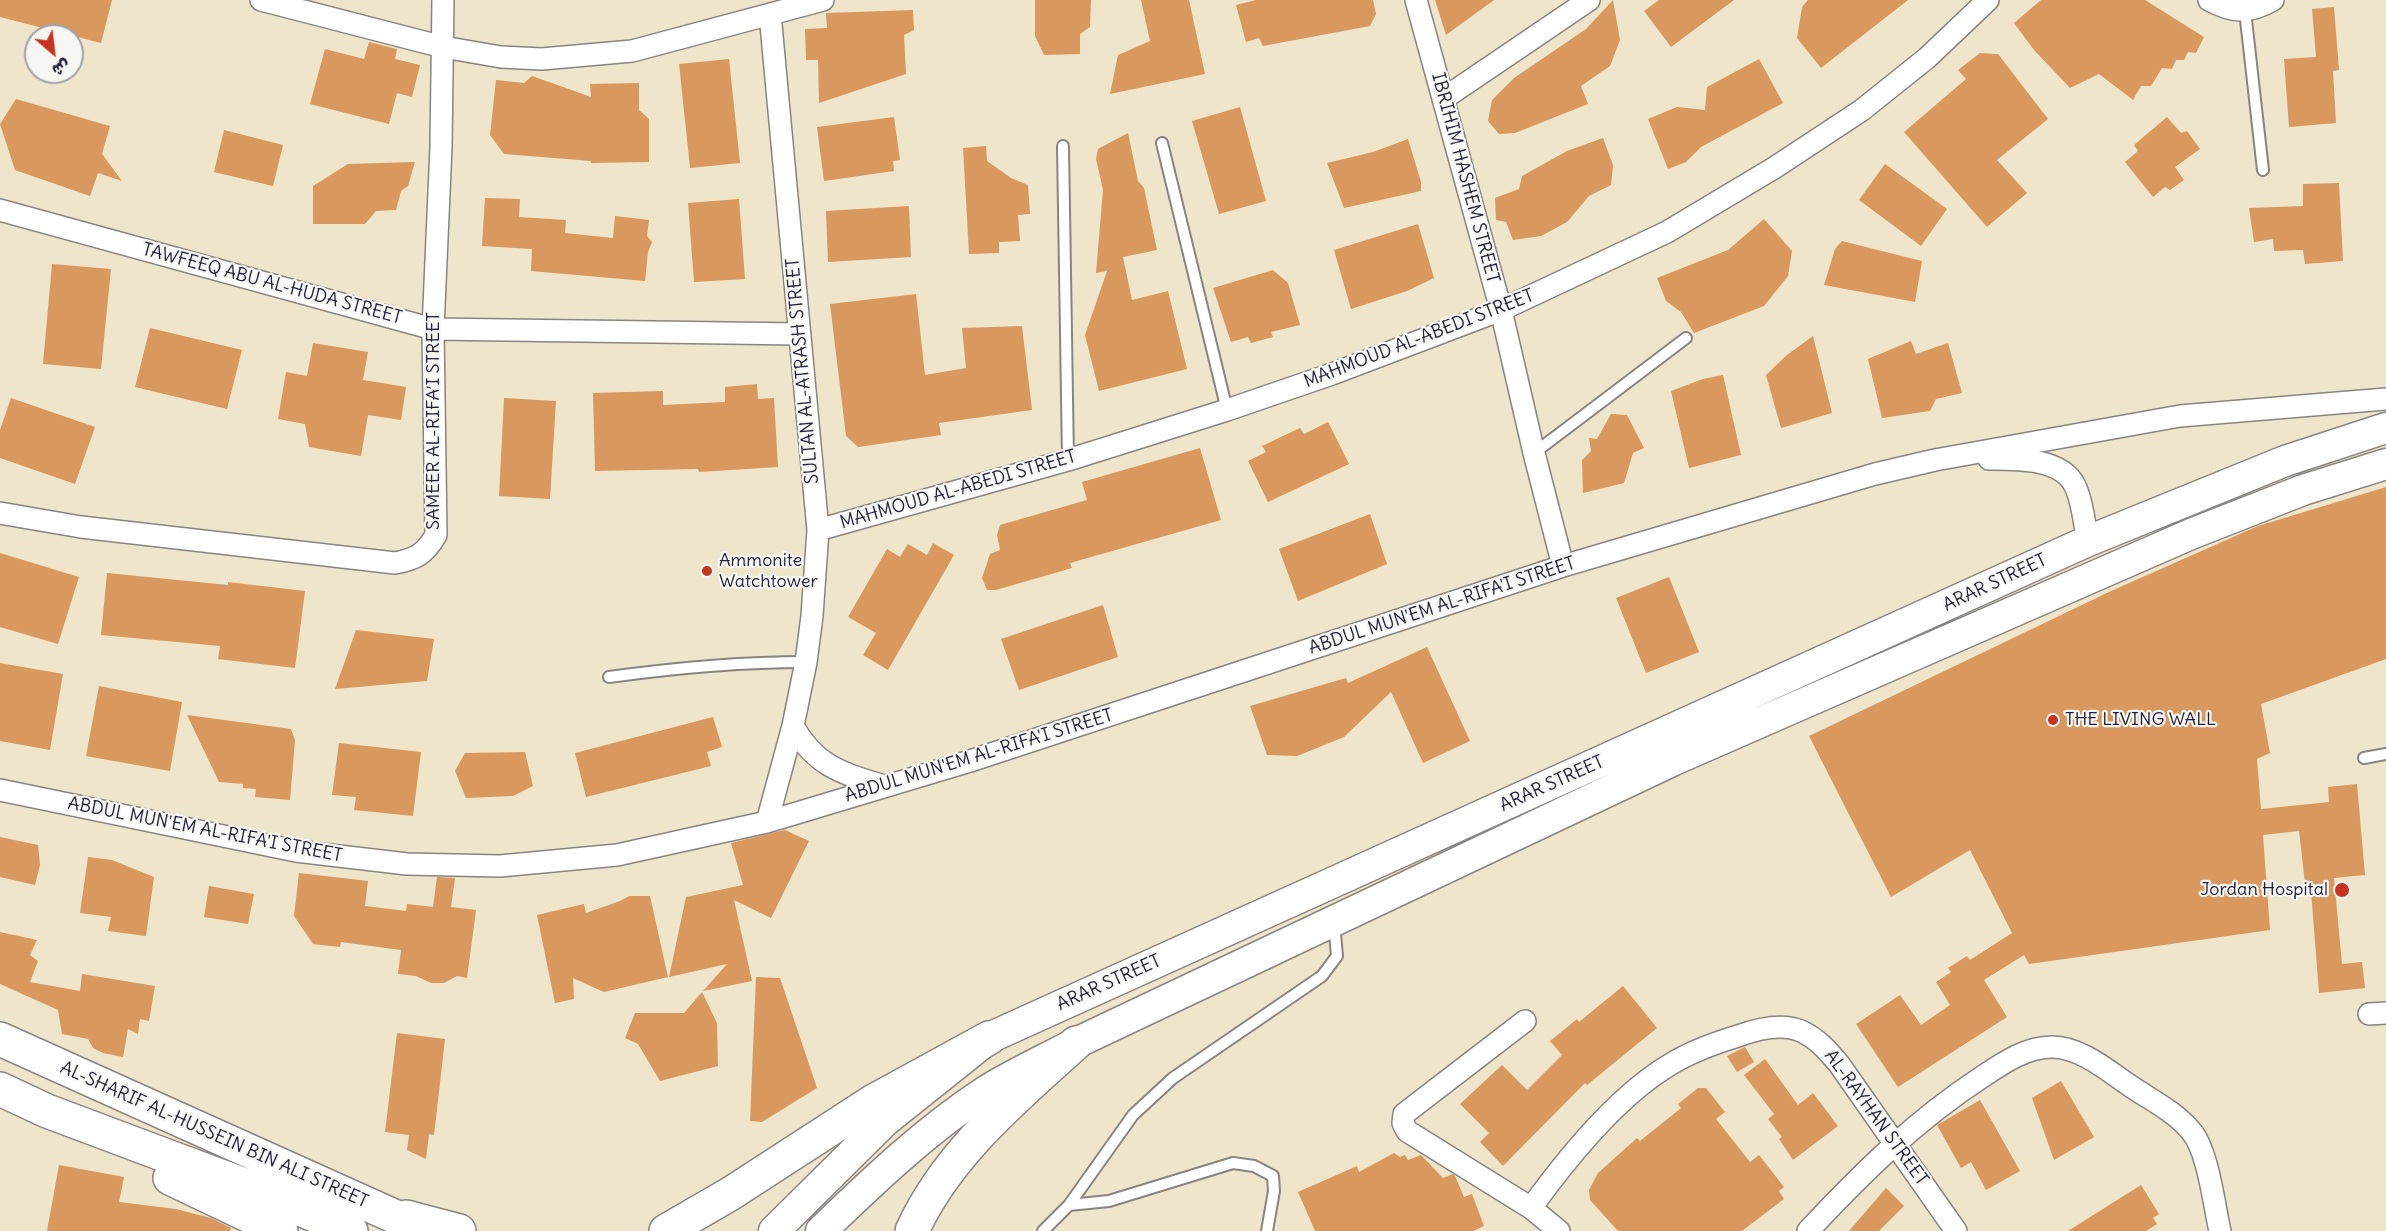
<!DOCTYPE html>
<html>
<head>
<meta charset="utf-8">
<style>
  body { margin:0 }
  #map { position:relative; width:2386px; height:1231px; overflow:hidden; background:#efe5ca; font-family:Delius,"Playpen Sans Arabic",sans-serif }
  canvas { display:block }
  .north { position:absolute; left:24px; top:24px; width:60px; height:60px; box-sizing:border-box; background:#f6f6f2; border:2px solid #a1a1a9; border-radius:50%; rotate:152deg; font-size:16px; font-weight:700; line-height:24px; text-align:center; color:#22223b }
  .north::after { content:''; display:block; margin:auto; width:21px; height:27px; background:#c8321e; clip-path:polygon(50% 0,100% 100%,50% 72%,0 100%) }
</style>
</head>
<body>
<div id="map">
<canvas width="2386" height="1231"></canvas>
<div class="north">ش</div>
</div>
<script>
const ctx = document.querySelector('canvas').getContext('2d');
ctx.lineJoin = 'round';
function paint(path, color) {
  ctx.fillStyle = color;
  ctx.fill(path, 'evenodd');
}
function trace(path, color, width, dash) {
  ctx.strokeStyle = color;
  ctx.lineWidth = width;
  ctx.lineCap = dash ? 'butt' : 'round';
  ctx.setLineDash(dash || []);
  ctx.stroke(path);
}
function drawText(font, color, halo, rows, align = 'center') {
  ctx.font = font + ' Delius,sans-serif';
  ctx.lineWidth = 4.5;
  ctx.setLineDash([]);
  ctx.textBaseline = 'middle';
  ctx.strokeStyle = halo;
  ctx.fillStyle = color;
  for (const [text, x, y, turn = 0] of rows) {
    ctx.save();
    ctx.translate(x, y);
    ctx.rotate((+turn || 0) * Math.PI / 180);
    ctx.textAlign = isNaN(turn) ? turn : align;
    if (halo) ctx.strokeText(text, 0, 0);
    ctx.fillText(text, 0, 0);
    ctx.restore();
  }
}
paint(new Path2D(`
  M0 0H112L101 43 0 17Z
  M1035 0H1091L1090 27 1080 34V54L1044 55 1035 36Z
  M1141 0H1189L1205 74 1110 94 1118 55 1150 41Z
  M1256 0H1373L1376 14 1370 26 1263 46 1259 38 1246 42 1236 5Z
  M1435 0H1494L1446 35Z
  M1613 0 1620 40 1610 66 1581 86 1588 104 1515 133 1499 134 1488 121 1492 100 1514 78 1586 29Z
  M1659 0H1734L1671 47 1644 11Z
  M1808 0H1908L1821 68 1797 38 1802 7Z
  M2041 0H2145L2204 37 2196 53 2188 52 2184 60H2176L2172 69 2162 68 2151 86H2141L2133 100 2099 74 2070 88 2034 50 2014 23Z
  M2334 7 2339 70 2333 71 2336 123 2289 127 2284 59 2316 57 2312 9Z
  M913 10 914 30 904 35 906 74 819 103 818 60H806L805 29 827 28 826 13Z
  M369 42 397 49 395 59 420 65 412 97 397 93 389 124 310 104 325 49 364 59Z
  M1980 53 1998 54 2048 119 1997 160 2027 193 1987 227 1904 132 1966 79 1958 70Z
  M729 59 740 163 690 168 679 64Z
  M1759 59 1783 103 1701 147 1686 162 1668 169 1648 119 1677 107 1705 110 1707 87Z
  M532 76 591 97 590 84 639 83V110L649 119V162L591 163V161L504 154 490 135 496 80 524 83Z
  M16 99 110 126 102 154 122 181 98 173 90 196 15 170 0 124Z
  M1240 107 1266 201 1219 214 1192 121Z
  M894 117 900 160 893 161 894 171 824 181 817 127Z
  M2167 117 2181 133 2187 131 2200 149 2175 167 2184 180 2170 190 2165 187 2153 197 2125 162 2138 151 2134 145Z
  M224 130 283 145 273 186 214 172Z
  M1128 133 1138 181 1144 188 1157 250 1123 257 1132 300 1168 291 1187 369 1099 391 1085 335 1107 271 1096 273 1103 190 1096 159 1098 149Z
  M1603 138 1613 165 1611 185 1589 196 1567 222 1541 236 1513 240 1506 222 1496 220 1495 198 1519 189 1522 176 1567 151Z
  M1408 139 1421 182V191L1344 208 1327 163 1373 152Z
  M986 146 987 161 1011 178 1028 185 1030 214 1018 215 1020 241 999 242V253L969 254 963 148Z
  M415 162 408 186 401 191 396 210 376 211 365 224H313V186L348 164Z
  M1885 164 1947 209 1921 246 1859 200Z
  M2339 183 2343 261 2305 264 2303 250 2274 251 2273 239 2254 242 2249 208 2303 206V184Z
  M485 198 520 199 519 217 566 220 565 233 613 238 615 216 649 220 647 236 652 242 648 252 645 281 531 271 532 249 482 246Z
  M739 199 745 279 694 282 688 203Z
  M909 206 911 257 828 262 826 211Z
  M1764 219 1792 251 1788 276 1764 306 1694 333 1681 312 1666 301 1657 278 1728 250Z
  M1418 224 1434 278 1407 291 1351 309 1334 250Z
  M1842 241 1922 261 1915 302 1824 285 1835 249Z
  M52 264 111 269 101 369 43 364Z
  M1273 270 1288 283 1300 325 1271 332 1273 337 1251 343 1248 337 1231 342 1213 288Z
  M916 294 925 375 966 368 962 328 1022 326 1032 410 939 423 941 435 858 447 846 436 830 304Z
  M150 328 242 350 227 409 135 387Z
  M1813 336 1832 413 1781 428 1766 375 1787 355Z
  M1911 341 1916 354 1948 343 1962 393 1936 399 1930 411 1882 418 1868 359Z
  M313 343 368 352 363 380 406 387 401 420 368 415 361 456 309 447 305 424 278 419 286 372 307 376Z
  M1723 375 1741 455 1689 468 1671 391 1703 379Z
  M757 384 758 399 774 398 778 467 699 472 698 469 595 471 593 393 663 391V405L725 402V387Z
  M11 398 95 427 75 484 0 458V430Z
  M504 398 556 401 550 499 499 496Z
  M1611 414 1627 415 1644 448 1633 453 1624 483 1583 493 1582 460 1591 451 1589 438 1597 439Z
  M1328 422 1349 464 1268 502 1248 461 1266 452 1262 446 1300 428 1304 434Z
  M1200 448 1221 520 1070 563 1072 568 996 590H987L982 578 990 554 1000 550 997 535 1000 525 1087 500 1082 482Z
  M2386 487V659L2261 704 2270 753 2257 759 2261 809 2329 802 2328 787 2357 784 2365 875 2334 878 2342 964 2362 962 2365 988 2319 993 2311 891 2306 892 2299 831 2263 835 2270 930 2029 964 2024 955 1984 980 2007 1017 1898 1087 1856 1024 1900 995 1921 1025 1950 1005 1936 982 1951 972 1948 968 1967 956 1970 960 2012 933 1970 850 1891 897 1809 736 2111 591 2258 526Z
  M1370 514 1387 564 1298 601 1279 549Z
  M933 543 954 555 888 670 863 655 876 633 848 617 887 549 900 557 908 544 927 555Z
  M0 553 79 577 58 644 0 627Z
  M107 573 228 585V582L305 591 295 668 218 659 220 646 101 635Z
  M1669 577 1699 652 1646 673 1616 598Z
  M1103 605 1118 657 1019 690 1001 639Z
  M356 630 434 639 427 681 335 689Z
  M1427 647 1470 741 1423 763 1391 692 1344 737 1297 756 1267 755 1250 706 1346 678 1348 683Z
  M0 663 63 674 50 750 0 741Z
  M99 686 182 702 170 771 86 756Z
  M187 715 291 729 295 740 290 800 255 797 256 789 243 788V784L219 782Z
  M713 717 722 747 707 752 711 766 586 797 575 753Z
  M339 743 421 752 413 816 354 810 356 797 332 795Z
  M525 752 533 786 513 796 466 798 455 771 465 753Z
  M785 830 809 841 771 918 734 900 752 981 703 991 727 964 669 977 686 897 743 885 731 843Z
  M0 837 38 845 40 865 35 885 0 877Z
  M88 857 112 860 154 877 146 936 108 931 111 917 80 913Z
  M299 873 368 881 365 906 406 911 407 904 433 907 437 877 455 878 451 907 476 910 467 978 457 976 444 983H431L416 976 398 974 401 950 341 942 340 947 313 944 294 916Z
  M209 886 254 894 248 924 204 917Z
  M629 896H650L668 977 604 992 573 978 574 999 555 1003 537 915 584 904 586 913 620 901Z
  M0 932 37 940 30 955 38 961 30 982 80 991 82 974 155 986 149 1021 140 1019 138 1034 128 1029 123 1057 103 1053 93 1048 88 1039 62 1034 58 1010 0 984Z
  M756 977 780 978 817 1088 762 1122 750 1121Z
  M1623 986 1657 1028 1587 1085 1585 1083 1503 1166 1480 1142 1489 1133 1460 1104 1502 1065 1527 1090 1562 1055 1550 1041 1577 1019 1579 1022Z
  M702 992 717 1023 718 1066 660 1081 638 1044 625 1038 635 1013H684Z
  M397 1033 445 1039 434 1135 429 1134 426 1159 407 1150 409 1135 385 1132Z
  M1745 1047 1754 1062 1737 1072 1727 1056Z
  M1765 1059 1798 1105 1813 1093 1838 1126 1793 1160 1779 1139 1782 1137 1768 1119 1774 1114 1744 1075Z
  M2061 1081 2094 1137 2054 1160 2032 1098Z
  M1698 1088H1706L1725 1112 1716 1119 1750 1162 1759 1155 1784 1187 1779 1191 1784 1199 1742 1231H1618L1590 1200 1589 1190 1598 1173 1637 1138 1640 1141 1681 1108 1678 1104Z
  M1980 1100 2020 1171 1986 1190 1971 1162 1961 1168 1937 1125Z
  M1394 1153 1400 1157 1405 1155 1408 1160 1421 1155 1443 1178 1453 1174 1455 1176 1464 1197 1472 1194 1484 1226 1473 1231H1315L1298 1192 1357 1166 1359 1172Z
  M59 1165 124 1177 119 1202 176 1209 211 1218 231 1228 230 1231H47Z
  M2141 1185 2159 1214 2153 1218 2157 1224 2146 1231H2068Z
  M1886 1188 1904 1206 1879 1231H1849Z`), '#d8985e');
const service = new Path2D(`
  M2245 11 2263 170
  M1162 143 1227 410
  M1063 146 1068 460
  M1534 453 1686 338
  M609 677C675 668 740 662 806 662
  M2364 758 2386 754
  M1069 1205 1109 1201 1233 1163 1254 1166 1273 1176 1274 1191 1267 1231
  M1043 1231 1069 1205 1133 1115 1173 1078 1322 976 1337 956 1334 923`);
const minor = new Path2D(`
  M261 0 443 47 501 57 542 59 632 51 823 0
  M1416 0 1501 310 1534 453 1563 566
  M2209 0C2233 13 2249 14 2273 0
  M1443 99 1589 0
  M0 210 433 329 800 334
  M1989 459C2016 459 2062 458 2075 486 2083 502 2084 524 2088 541
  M0 513 81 527 395 563C416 559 425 554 436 535L433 329 441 147 443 0
  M818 530 1068 460 1227 410 1332 374 1501 310 1667 232 1774 168 1862 110 1927 58 1988 0
  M793 726C816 767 842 773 884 786
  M0 790 296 851 407 864 500 866 617 855 767 822 970 761 1563 566 1875 474 1935 460 2180 416 2386 399
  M767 822 793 726 806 662 812 616 818 530 770 14
  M2369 1014 2386 1013
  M1525 1021 1404 1114 1403 1123 1407 1131 1531 1208 1559 1231
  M1531 1208C1567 1158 1617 1096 1671 1064 1692 1051 1715 1043 1738 1036 1757 1029 1782 1023 1801 1031 1818 1039 1828 1051 1839 1064L1956 1231
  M1808 1231C1861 1174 1916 1120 1982 1077 2003 1063 2026 1047 2052 1047 2080 1047 2107 1070 2129 1085 2149 1099 2176 1112 2191 1131 2208 1150 2214 1205 2220 1231`);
const secondary = new Path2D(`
  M774 1231 885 1121 989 1038 2088 541 2285 461 2386 428
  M821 1231C873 1181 925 1131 986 1091 1015 1073 1046 1059 1076 1043L1674 760 2191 534 2303 490 2386 464`);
const primary = new Path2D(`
  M0 1039 427 1231
  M0 1089 47 1111 247 1186 351 1231
  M170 1178 281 1231
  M406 1217 459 1231
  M666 1231 730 1194 872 1102 989 1038
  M912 1231C947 1154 1014 1099 1076 1043`);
trace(service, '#888482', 14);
trace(minor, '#888482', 24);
trace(secondary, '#888482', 33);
trace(primary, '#888482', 36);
trace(service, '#fff', 10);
trace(minor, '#fff', 21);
trace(secondary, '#fff', 30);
trace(primary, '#fff', 33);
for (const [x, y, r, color] of [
  [707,571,6,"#c8321e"],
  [2053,720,6,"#c8321e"],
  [2342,890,8,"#c8321e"]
]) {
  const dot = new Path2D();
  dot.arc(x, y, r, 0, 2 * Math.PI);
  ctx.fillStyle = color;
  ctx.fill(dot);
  trace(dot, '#f6f6f2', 2);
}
drawText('18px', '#22223b', '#f6f6f2', [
  ["IBRIHIM HASHEM STREET",1465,178,75],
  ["TAWFEEQ ABU AL-HUDA STREET",272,284,15],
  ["MAHMOUD AL-ABEDI STREET",1419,339,-21],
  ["SULTAN AL-ATRASH STREET",803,371,-95],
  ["SAMEER AL-RIFA’I STREET",434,421,-90],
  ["MAHMOUD AL-ABEDI STREET",958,490,-16],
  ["ARAR STREET",1995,583,-25],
  ["ABDUL MUN'EM AL-RIFA'I STREET",1442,606,-18],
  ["ABDUL MUN'EM AL-RIFA'I STREET",979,756,-17],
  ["ARAR STREET",1552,784,-24],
  ["ABDUL MUN'EM AL-RIFA'I STREET",205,830,11],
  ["ARAR STREET",1109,983,-24],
  ["AL-RAYHAN STREET",1876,1118,54],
  ["AL-SHARIF AL-HUSSEIN BIN ALI STREET",214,1135,24]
]);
drawText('18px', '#22223b', '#f6f6f2', [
  ["Ammonite",719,561],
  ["Watchtower",719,582],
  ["THE LIVING WALL",2065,720],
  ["Jordan Hospital",2328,890,"right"]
], 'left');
</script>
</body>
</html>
